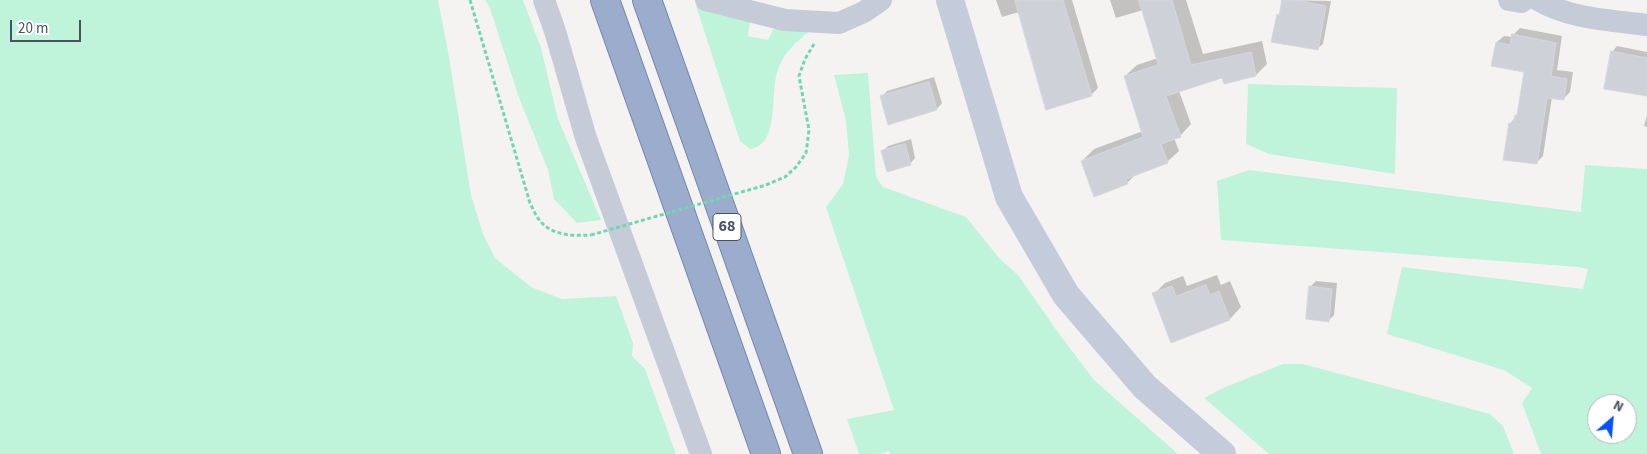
<!DOCTYPE html>
<html>
<head>
<meta charset="utf-8">
<style>
  body { margin:0 }
  #map { position:relative; width:1647px; height:454px; overflow:hidden; background:#f5f3f2; font-family:"Source Sans 3",sans-serif }
  canvas { display:block }
  .north { position:absolute; left:1587px; top:394px; width:50px; height:50px; box-sizing:border-box; background:#fff; border:1px solid #b6bac0; border-radius:50%; rotate:27deg; font-size:14px; font-weight:700; line-height:20px; text-align:center; color:#485262 }
  .north::after { content:''; display:block; margin:auto; width:18px; height:22px; background:#0a50f7; clip-path:polygon(50% 0,100% 100%,50% 72%,0 100%) }
  .scale { position:absolute; left:10px; top:20px; width:71px; height:22px; box-sizing:border-box; border:2px solid #485262; border-top:0; padding-left:6px; font-size:15px; line-height:18px; white-space:nowrap; color:#485262; -webkit-text-stroke:4px #fff; paint-order:stroke }
</style>
</head>
<body>
<div id="map">
<canvas width="1647" height="454"></canvas>
<div class="north">N</div>
<div class="scale">20 m</div>
</div>
<script>
const ctx = document.querySelector('canvas').getContext('2d');
ctx.lineJoin = 'round';
function paint(path, color) {
  ctx.fillStyle = color;
  ctx.fill(path, 'evenodd');
}
function trace(path, color, width, dash) {
  ctx.strokeStyle = color;
  ctx.lineWidth = width;
  ctx.lineCap = dash ? 'butt' : 'round';
  ctx.setLineDash(dash || []);
  ctx.stroke(path);
}
function drawText(font, color, halo, rows, align = 'center') {
  ctx.font = font + ' "Source Sans 3",sans-serif';
  ctx.lineWidth = 5;
  ctx.setLineDash([]);
  ctx.textBaseline = 'middle';
  ctx.strokeStyle = halo;
  ctx.fillStyle = color;
  for (const [text, x, y, turn = 0] of rows) {
    ctx.save();
    ctx.translate(x, y);
    ctx.rotate((+turn || 0) * Math.PI / 180);
    ctx.textAlign = isNaN(turn) ? turn : align;
    if (halo) ctx.strokeText(text, 0, 0);
    ctx.fillText(text, 0, 0);
    ctx.restore();
  }
}
paint(new Path2D(`
  M0 0H438L448 51 471 195 483 234 495 258 531 287 562 299 616 296 633 343 632 356 645 369 676 454H0Z
  M485 0H523L541 48 558 119 601 220 577 223 554 199 548 170 518 95 490 8Z
  M696 6 750 21 748 36 768 40 775 26 810 31C794 43 780 57 776 77 772 94 776 133 761 144 758 147 754 148 750 149L740 141Z
  M868 73 876 177 883 187 966 217 999 258 1018 275 1057 331 1094 380 1178 454H890L889 451 879 454H859L847 419 894 410 826 207 843 184 849 155 846 121 834 75Z
  M1248 84 1397 88 1395 174 1269 154 1246 144Z
  M1585 165 1647 169V454H1541L1522 403 1532 388 1504 370 1387 334 1402 267 1583 289 1588 269 1578 267 1221 240 1217 181 1249 170 1581 212ZM1597 404H1627V434H1597Z
  M1283 364H1303L1490 414 1503 426 1514 454H1269L1204 398 1223 388Z`), '#bff4db');
paint(new Path2D(`
  M996 0H1072L1098 88 1091 95 1019 12 1002 17Z
  M1110 0H1186L1203 54 1262 41 1267 64 1256 75 1225 83 1223 77 1179 91 1191 124 1180 136 1174 138 1179 151 1167 162 1136 174 1127 183 1082 161 1094 149 1143 131 1125 76 1137 65 1158 58 1143 10 1116 18Z
  M1283 0 1331 1 1323 44 1317 49 1278 15 1281 12Z
  M1520 28 1562 36 1557 70 1573 72 1570 92 1563 99 1552 97 1543 156 1536 163 1510 124 1519 112 1525 70 1497 42 1504 36 1513 37V35Z
  M1617 46 1647 52V94L1612 52Z
  M934 77 942 103 937 109 889 124 881 97 887 91Z
  M1647 115V127L1644 126Z
  M911 139 915 158 910 164 883 151 888 146Z
  M1217 275 1221 285 1230 281 1241 307 1230 319 1171 341 1154 294 1165 283 1183 276 1187 286Z
  M1316 281 1337 283 1334 315 1329 320 1310 287Z`), '#0003');
const building = new Path2D(`
  M1015 0H1063L1092 96 1046 110Z
  M1139 0H1172L1191 65 1251 52 1256 76 1224 84 1222 78 1166 96 1181 137 1161 144 1168 163 1126 179 1128 184 1094 197 1081 161 1143 137 1124 76 1158 65Z
  M1282 0H1295L1326 6 1318 50 1271 42 1277 14 1279 15Z
  M1512 34 1556 43 1551 76 1567 79 1564 100 1547 98 1537 164 1503 160 1509 123 1513 124 1515 115H1517L1524 72 1491 66 1496 42 1510 45Z
  M1611 51 1647 58V96L1604 89Z
  M929 82 937 110 888 125 880 96Z
  M905 144 911 165 887 172 881 151Z
  M1206 285 1210 295 1219 291 1230 320 1171 343 1152 293 1172 286 1176 296Z
  M1309 286 1332 289 1329 322 1306 319Z`);
paint(building, '#ced1d8');
trace(building, '#d6d7de', 1);
const trunk = new Path2D(`
  M605 0 766 454
  M647 0 808 454`);
trace(trunk, '#7187b1', 30);
trace(new Path2D(`
  M470 0 530 203C533 209 536 216 540 221 553 236 573 236 591 235
  M766 185 785 177 796 167 806 153 809 130 799 76 805 59 814 44`), '#73d6b3', 3, [4, 2.5]);
trace(new Path2D(`
  M544 0 555 31 586 138 701 454
  M706 0 785 20 839 23 864 12 881 0
  M1509 0 1521 2 1524 0
  M1538 0C1570 19 1610 20 1647 25`), '#c5ccd8', 22);
trace(new Path2D(`
  M950 0 1009 197 1066 295 1145 387 1222 454`), '#c4ccdc', 28);
trace(trunk, '#9caccc', 28);
trace(new Path2D(`
  M591 235 766 185`), '#73d6b3', 3, [4, 2.5]);
for (const [x, y, w] of [
  [727,227,28]
]) {
  const box = new Path2D();
  box.roundRect(x - w / 2, y - 13.5, w, 27, 4);
  ctx.fillStyle = '#fff';
  ctx.fill(box);
  trace(box, '#485262', 1);
}
drawText('bold 16px', '#485262', null, [
  ["68",727,227]
]);
</script>
</body>
</html>
